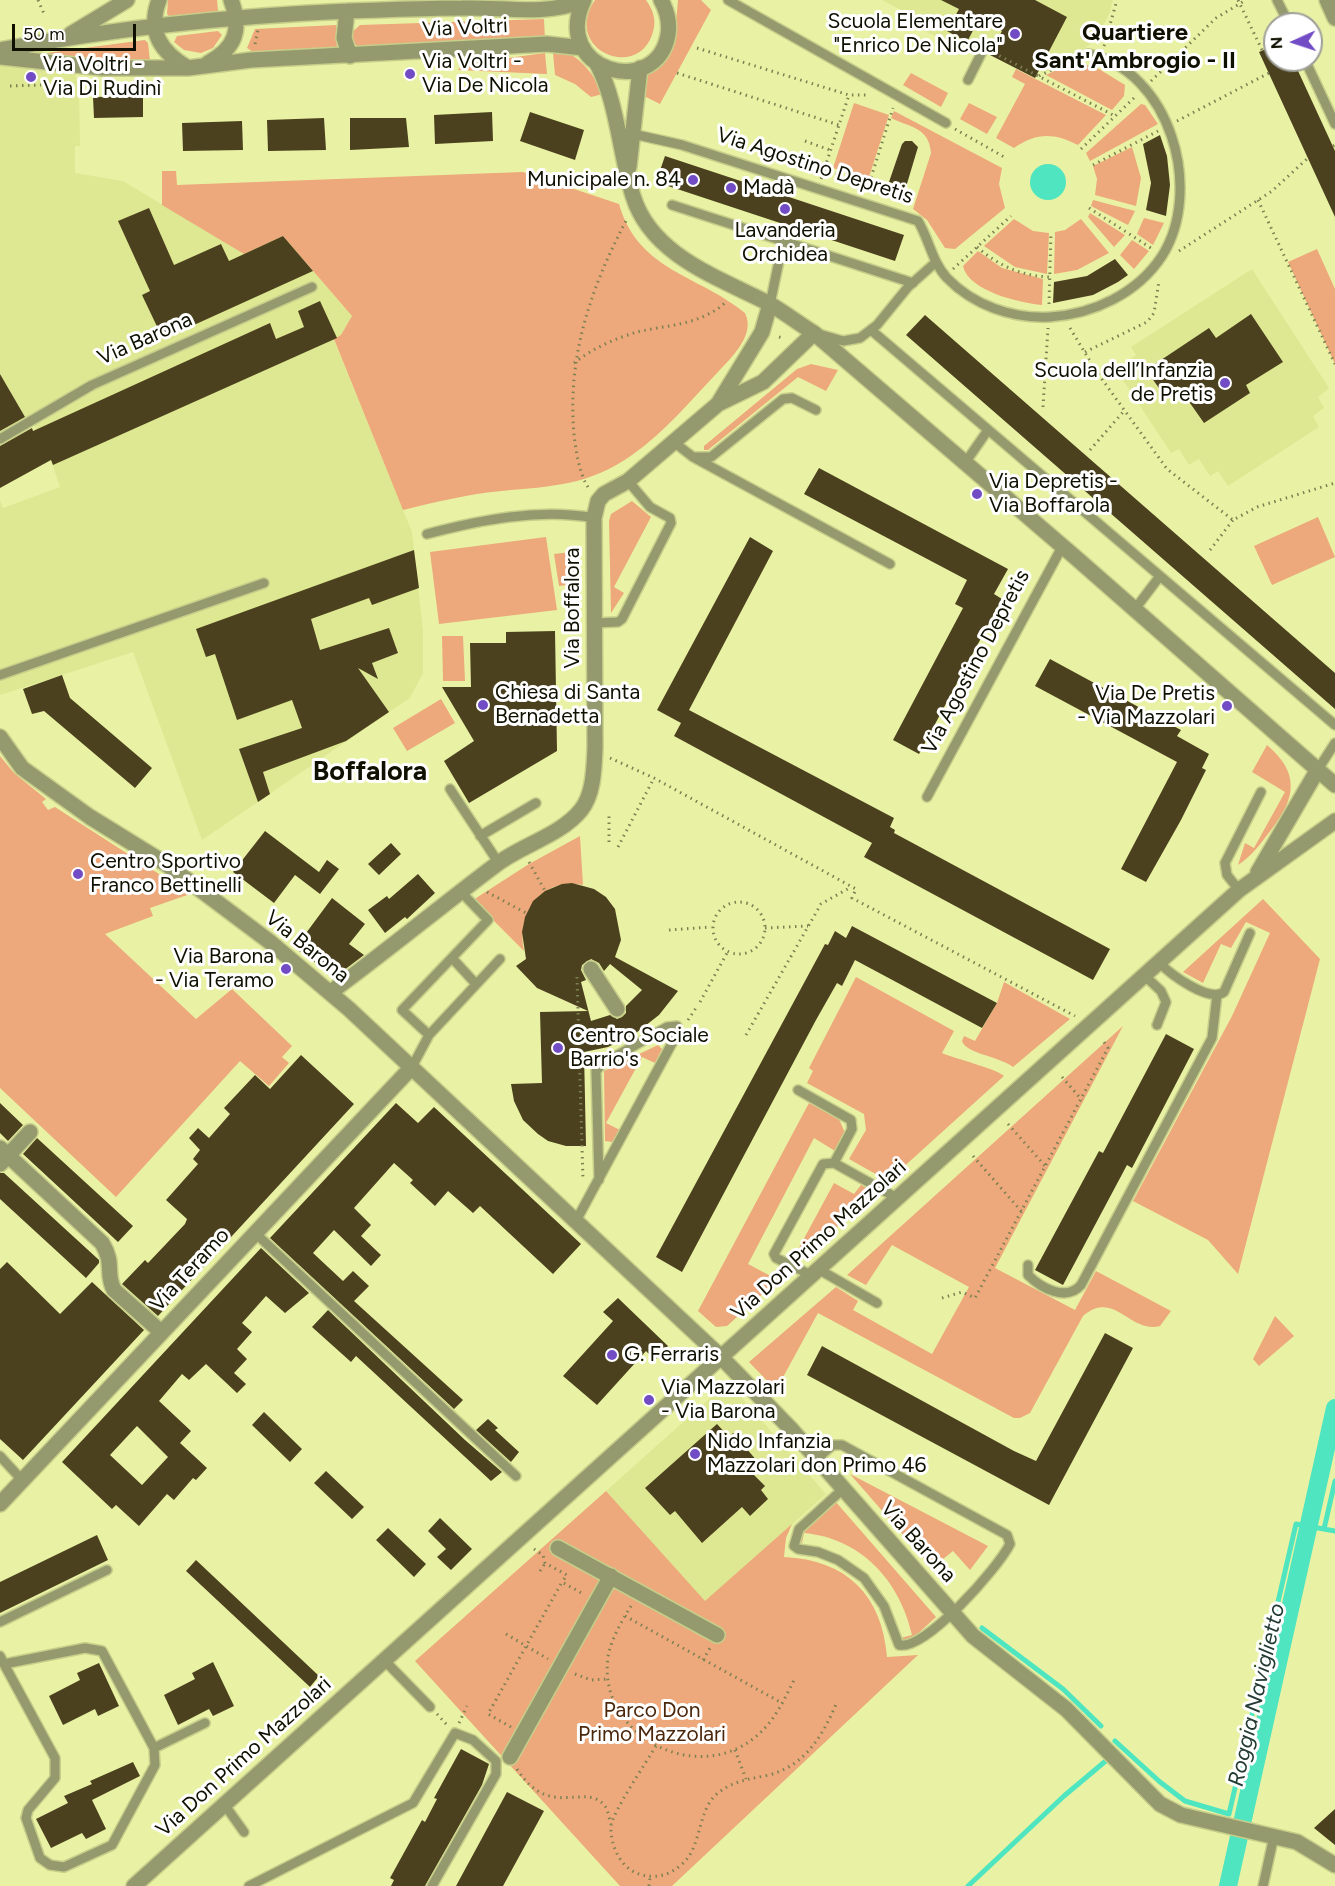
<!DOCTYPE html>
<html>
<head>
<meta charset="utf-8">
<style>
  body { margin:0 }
  #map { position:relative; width:1335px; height:1886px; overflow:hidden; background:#e9f2a4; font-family:Figtree,sans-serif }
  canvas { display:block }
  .north { position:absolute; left:1263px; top:12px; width:60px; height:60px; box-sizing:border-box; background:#fff; border:2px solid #9f9f99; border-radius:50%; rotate:267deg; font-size:16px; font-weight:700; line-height:24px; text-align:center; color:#0f1000 }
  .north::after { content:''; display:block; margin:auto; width:21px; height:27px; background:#724cc5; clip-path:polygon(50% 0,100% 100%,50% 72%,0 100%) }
  .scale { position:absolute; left:12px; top:24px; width:124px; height:27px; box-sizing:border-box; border:3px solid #0f1000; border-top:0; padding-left:8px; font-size:18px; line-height:21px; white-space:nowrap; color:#0f1000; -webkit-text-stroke:4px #fff; paint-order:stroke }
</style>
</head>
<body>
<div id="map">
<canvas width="1335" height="1886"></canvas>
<div class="north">N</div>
<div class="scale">50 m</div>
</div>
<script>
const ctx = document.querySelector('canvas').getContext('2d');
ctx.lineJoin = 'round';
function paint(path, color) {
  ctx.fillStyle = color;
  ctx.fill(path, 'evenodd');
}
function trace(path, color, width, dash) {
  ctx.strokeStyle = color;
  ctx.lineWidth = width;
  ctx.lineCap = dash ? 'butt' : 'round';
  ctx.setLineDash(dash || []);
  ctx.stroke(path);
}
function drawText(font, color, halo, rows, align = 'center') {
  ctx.font = font + ' Figtree,sans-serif';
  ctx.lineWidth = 6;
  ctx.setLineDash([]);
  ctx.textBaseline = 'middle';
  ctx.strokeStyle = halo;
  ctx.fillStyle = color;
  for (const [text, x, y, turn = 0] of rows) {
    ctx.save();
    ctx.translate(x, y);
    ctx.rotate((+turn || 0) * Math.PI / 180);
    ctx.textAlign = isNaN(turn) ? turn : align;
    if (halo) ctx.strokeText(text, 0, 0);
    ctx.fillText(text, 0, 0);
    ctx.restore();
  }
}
paint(new Path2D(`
  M882 0H1113L1110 12 1097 38 1072 60 1043 73 984 41 975 56 923 30 926 23Z
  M0 59 75 73 79 90 80 146H75V173L123 181 244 254 283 236 352 316 341 335 334 340 412 532 423 631V673L410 698 202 840 133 652 0 695V501L3 508 60 487 51 460 31 418 0 434Z
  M1252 269 1329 388 1318 397 1324 408 1313 416 1319 427 1228 486 1218 471 1210 476 1199 459 1189 465 1179 449 1171 453 1121 377 1134 368 1129 360 1136 355 1131 347Z
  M728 1382 826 1494 705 1602 606 1491Z`), '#dee792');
paint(new Path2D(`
  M168 0H217L218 11 212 14 171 18 167 14Z
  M595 0H646C654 11 657 22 652 35 636 81 562 49 595 0Z
  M678 0H701L711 10 660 104 644 96V78L675 34Z
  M544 19 545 40 359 47 352 42 351 33 360 25Z
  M336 25 337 49 253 52 247 48 255 29Z
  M218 31 222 35 213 48 201 53 184 50 174 42 177 36Z
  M145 40 148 43 150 61 109 63 39 54Z
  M565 52C581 57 597 79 603 94L591 97 575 84 555 75 553 53Z
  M545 53 547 74 458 70 463 64Z
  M1075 61 1099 69 1125 85 1124 96 1112 110 1046 75Z
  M1016 69 1106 115 1078 145C1054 133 1037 132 1014 148L996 138 1025 84 1012 77Z
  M911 73 948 93 941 107 903 85Z
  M854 103 889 115 868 180 833 168Z
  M969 103 997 117 987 134 960 119Z
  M1141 104 1145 105 1158 124 1090 161 1086 153Z
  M894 111 1002 168 999 184 1005 208 955 249 945 248 927 220 913 209 931 153C929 127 911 128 891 118Z
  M1132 147 1141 178 1136 206 1095 195 1097 179 1093 166Z
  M162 171H176L177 185 523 172 619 204C638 271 699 275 745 313 756 335 731 358 718 372 691 400 665 432 632 455 588 486 552 486 502 491 468 494 436 502 403 510L334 339 341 335 352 316 283 236 244 254 162 205Z
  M1093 200 1135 211 1128 225 1091 206Z
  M1090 213 1125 235 1114 247 1088 217Z
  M1144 218 1164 223 1153 245 1137 234Z
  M1014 219 1033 231 1049 233 1047 274 1015 267 984 246Z
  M1081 219 1109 253 1077 270 1054 274 1055 232 1065 230Z
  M1132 240 1149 251 1134 269 1120 255Z
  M1317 249 1335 289V364L1288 262Z
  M978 251 1002 268 1043 279 1042 305C1020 303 968 291 963 266Z
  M811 364 838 370 826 391 798 377 708 450H704V446L797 369Z
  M632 501 651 517 614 587 624 593 611 613 609 521 611 514Z
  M1318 517 1335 557 1272 585 1254 546Z
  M546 537 557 610 439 624 430 552Z
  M571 552 575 584 559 586 554 554Z
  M442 636H463L465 681H443Z
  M441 699 455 723 407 751 393 728Z
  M1267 745C1300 773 1296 798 1271 830 1261 843 1252 856 1238 865L1245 843 1254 848 1285 792 1252 772Z
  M0 756 14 773 46 799 42 802 48 810 55 807 190 894 150 908 153 916 105 934 196 1019 232 989 292 1046 282 1057 289 1063 269 1086 240 1061 116 1197 0 1088Z
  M580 836 583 885C542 877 516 912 524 951L473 900 529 864Z
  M1263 899 1320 959 1238 1274 1208 1240 1133 1201 1232 1016 1270 933 1246 922 1231 948 1221 944 1203 983 1183 972Z
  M856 977 954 1031 942 1053C956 1059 997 1069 1004 1076L888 1181 849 1159 866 1130 864 1114 807 1083 813 1071 809 1068Z
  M1004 982 1070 1019 1013 1067C999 1056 966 1054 962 1041L964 1036 975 1041 997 1003Z
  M1123 1026 995 1268 1075 1310 1096 1271 1171 1311 1160 1326C1130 1334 1114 1289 1083 1316L1030 1413 1020 1418H1014L818 1313 776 1390 749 1362 836 1287 858 1301 853 1310 932 1354 969 1287 892 1245 866 1285 847 1275Z
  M658 1045 662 1049 655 1063 642 1057 606 1123 620 1130 612 1142 605 1141 604 1071Z
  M809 1103 839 1119 845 1133 835 1151 814 1138 748 1264 778 1280 727 1326 716 1327 698 1311Z
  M834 1183 854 1194 861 1185 875 1193 800 1260 794 1257Z
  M1275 1316 1294 1336 1259 1366 1253 1359Z
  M850 1474 988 1546 970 1570 953 1551 932 1568Z
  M606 1491 705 1601 792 1524 786 1538 784 1557C847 1560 882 1595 887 1657L918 1655 672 1886H620L415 1661Z
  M835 1501 936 1617 912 1639 904 1641 901 1638 912 1635C900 1581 861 1538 804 1533L802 1543 798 1541 801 1532Z`), '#eda87b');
paint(new Path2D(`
  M1030 182a18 18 0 1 1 36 0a18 18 0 1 1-36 0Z`), '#4ee5c0');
trace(new Path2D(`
  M1324 1529 1335 1481
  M982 1628 1063 1689 1101 1726
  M1115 1741 1160 1782 1185 1801 1229 1814 1296 1524 1335 1531
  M968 1886 1064 1796 1108 1759`), '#4ee5c0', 5);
trace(new Path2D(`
  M1228 1886 1335 1408`), '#4ee5c0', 18);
paint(new Path2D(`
  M941 0H1035L1067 17 1035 78 990 55 1002 31 979 19 967 42 947 31 959 9Z
  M1275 45V60H1293L1335 151V217L1259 52Z
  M143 96V117L94 118 93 97Z
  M492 112 493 141 435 144 434 115Z
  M530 112 584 130 575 160 520 141Z
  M324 118 326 150 268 151 267 120Z
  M350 118H406L409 147 350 150Z
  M242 121 243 150 183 151 182 123Z
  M1160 135 1167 156 1170 185 1166 216 1146 210 1151 183 1143 144Z
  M905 141H912L918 147 906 187 889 182 902 144Z
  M665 156 904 235 895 261 656 182Z
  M149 208 174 265 221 244 229 261 283 236 313 271 163 339 142 295 150 291 118 221Z
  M1115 259 1128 275 1118 282 1093 295 1053 303 1054 282 1087 276Z
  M320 301 337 338 53 465 51 460 0 488V446L32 428 33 431 270 323 276 339 304 327 298 311Z
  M1251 314 1283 362 1246 385 1250 393 1204 423 1178 386 1164 395 1146 370 1209 328 1216 338Z
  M925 315 1335 673V709L906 335Z
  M0 374 25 417 0 431Z
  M819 468 1008 569 994 594 1002 599 919 754 893 740 963 608 955 604 967 580 804 494Z
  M750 537 773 551 689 710 894 818 890 827 895 830 894 833 1110 949 1093 980 864 857 872 843 674 736 681 723 657 710Z
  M414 550 419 588 372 605 369 598 311 619 320 650 389 628 398 653 372 663 378 679 358 668 389 712 346 741 263 772 270 794 258 802 239 749 302 728 292 700 237 720 215 654 206 657 196 629Z
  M555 631 557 751 469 803 444 761 474 741 442 687H471L470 643H506V632Z
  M1050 659 1181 730 1177 736 1209 754 1202 768 1206 770 1181 820 1146 882 1121 869 1177 762 1035 686Z
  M62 675 70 698 152 768 135 788 44 711 32 714 23 689Z
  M265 831 319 872 327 860 339 869 320 894 295 875 274 903 233 872Z
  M391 843 401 854 379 875 368 864Z
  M418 874 435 893 407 919 405 917 385 933 368 910 387 896 389 899Z
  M572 883 594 889 606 897 615 909 621 940 615 957 678 991 659 1015 636 1033 608 1047 584 1052 586 1146H566L548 1141 538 1134 523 1120 514 1101 511 1084 542 1083 540 1012 588 1011 537 988 516 966 526 959 522 932 525 917 533 901 545 891 562 884ZM591 959 599 963 604 971 610 964 642 990 626 1006V1013L622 1017 617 1019 610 1015 591 1021 581 982 586 980 581 970 582 965Z
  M332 898 365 924 349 944 364 955 335 977 295 948Z
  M852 926 997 1003 982 1028 855 960 842 986 837 983 816 1020 682 1272 656 1257 825 944 828 945 835 931 846 938Z
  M1166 1034 1194 1049 1132 1168 1127 1165 1063 1285 1035 1270 1099 1151 1103 1153Z
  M301 1055 354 1104 158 1316 122 1284 145 1260 148 1263 185 1224 187 1219 166 1200 198 1164 193 1159 200 1150 189 1138 198 1128 209 1138 230 1114 224 1108 255 1075 270 1089Z
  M0 1103 23 1125 8 1141 0 1133Z
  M396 1103 418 1123 434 1107 581 1244 553 1274 480 1206 473 1213 448 1191 435 1206 410 1183 413 1180 394 1163 354 1208 371 1225 361 1236 381 1255 371 1266 334 1230 313 1253 343 1281 353 1271 369 1286 354 1301 463 1400 454 1409 270 1238Z
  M37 1138 133 1226 118 1242 23 1154Z
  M0 1173H4L99 1260V1263L86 1278 0 1199Z
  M261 1248 309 1293 285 1313 266 1296 242 1323 252 1332 237 1349 247 1359 234 1373 246 1384 237 1393 206 1364 189 1380 182 1374 159 1401 191 1431 180 1443 207 1468 196 1480 193 1478 174 1500 167 1494 139 1526 116 1505 112 1509 62 1462ZM137 1426 168 1457 142 1485 110 1455Z
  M7 1262 60 1314 92 1282 144 1330 23 1460 0 1439V1269Z
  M618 1298 668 1346 655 1360 646 1351 597 1405 563 1376 613 1321 603 1312Z
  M328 1310 465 1440 502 1472 491 1481 356 1356 351 1362 312 1327Z
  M1105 1333 1133 1348 1049 1505 807 1375 822 1346 1014 1451 1036 1461Z
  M264 1412 302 1449 290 1462 252 1425Z
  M488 1419 498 1428 495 1430 519 1452 511 1462 476 1430Z
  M717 1424 729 1437 733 1433 758 1462 749 1470 765 1486 761 1490 768 1499 750 1516 742 1507 702 1543 675 1511 670 1515 645 1488Z
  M326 1471 364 1507 352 1519 314 1483Z
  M440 1518 472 1549 451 1570 437 1557 446 1549 428 1531Z
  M388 1528 426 1564 414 1577 376 1540Z
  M97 1535 108 1560 0 1613V1582Z
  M196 1560 319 1676 310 1687 186 1571Z
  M213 1662 234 1706 213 1716 209 1709 178 1725 164 1695 195 1679 192 1673Z
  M99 1663 119 1706 98 1716 95 1709 63 1725 49 1696 80 1680 77 1673Z
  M461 1749 489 1764 482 1785 425 1886H391L394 1880 390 1878 422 1820 425 1822 437 1799 434 1798Z
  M133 1762 140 1776 92 1800 106 1829 86 1839 82 1833 51 1848 36 1819 68 1803 64 1796 92 1784 90 1781Z
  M507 1792 544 1811 503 1886H456Z
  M1335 1809V1845L1314 1828Z`), '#4c411e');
const lane = new Path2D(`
  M728 0 946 123
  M1277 0 1289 24
  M1305 60 1335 124
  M968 80 984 48
  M633 134 682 145 918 221C929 239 932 262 947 278 973 305 1012 319 1050 317 1093 314 1137 294 1162 256 1204 190 1170 70 1088 54
  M672 205 913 283
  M770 304 783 242
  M871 330 1335 725
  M819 334 843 341 860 338 877 325 908 287 936 262
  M0 439 92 385 312 287
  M675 443 693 457H711L783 399 792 398 816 410
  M693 457 890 564
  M965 463 988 430
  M427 534C480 520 539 508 594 518
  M1135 609 1160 576
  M595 623 618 622 622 619 671 523 670 518 650 507 628 481
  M0 675 264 583
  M1317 771 1335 743
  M450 789 498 862
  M927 797 1062 547
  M480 836 536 803
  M1239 890 1227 875 1225 863 1261 792
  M452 958 476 984
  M1160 963C1170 974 1209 1003 1224 992L1250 933
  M1145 976 1161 991 1166 1002 1157 1025
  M429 1035 402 1010 488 920 461 892
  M412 1067 429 1035 500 959
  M798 1090 851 1120 852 1129 834 1163
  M577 1219 677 1034V1026L667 1027 602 1064 596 1071 599 1180
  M254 1232 516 1476
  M1028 1265V1275C1041 1288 1066 1302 1081 1285L1212 1038 1217 995
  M818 1269 877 1303
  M811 1275 776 1258 774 1254 823 1164 834 1163 897 1198
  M0 1456 22 1480
  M816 1459 833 1445H842L1007 1535 1010 1544C998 1568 925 1651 899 1645L884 1606 864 1578 838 1560 818 1552 798 1549 794 1546 799 1529 843 1489
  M0 1622 107 1570
  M0 1656 4 1664 55 1758V1778L28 1810 26 1818 40 1858 50 1865 64 1867 112 1845 155 1765 154 1748 102 1651 85 1648 4 1664
  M383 1659 430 1707
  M154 1748 205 1723
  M224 1804 244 1832
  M249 1886 413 1803 455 1733 473 1740 496 1761V1774L432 1886
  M1263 1886 1274 1836`);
const street = new Path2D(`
  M159 0C147 32 161 52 188 68
  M584 0C550 71 656 100 668 35 670 23 667 11 661 0
  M1327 0 1335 18
  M347 11 344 38 350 56
  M71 34 127 0
  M0 50C114 28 232 16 348 11 386 10 424 8 462 8 504 7 543 16 583 1
  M0 57 102 68H188L251 60 547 44 583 48
  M208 63C236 48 242 29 231 0
  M597 64C617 100 620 155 633 196 651 255 717 277 768 303 784 312 798 323 814 333L1075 557 1335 785
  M629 167 640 68
  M718 404 763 382 814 333
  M0 737 22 768 90 817 166 864 270 942 349 1009 720 1356 790 1428 973 1636 1066 1709 1160 1804 1181 1815 1297 1842 1335 1865
  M1258 872 1317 771
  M591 969 617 1009
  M331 992C387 951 441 906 497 864 522 845 561 835 581 810 594 794 594 767 595 748L594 518 598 501 604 494 628 481 718 404 762 332 770 304
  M0 1148 102 1243C115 1264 105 1273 114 1290L161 1332
  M0 1164 30 1132
  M0 1504 412 1067
  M558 1548 717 1635
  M510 1757 611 1576
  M134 1886 1239 890 1335 821`);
trace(lane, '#c6ce8a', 12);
trace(street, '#c6ce8a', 18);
trace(new Path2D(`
  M38 0 45 16
  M1238 0 1262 50
  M255 44 258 30
  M1104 46 1117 0
  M697 48 849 95H868
  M994 53 1115 116
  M677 73 839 125
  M1039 76 1078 58
  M1151 81 1216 18 1246 0
  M10 86 41 85
  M1177 121 1269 73
  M955 129 1006 158
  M805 141 830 150
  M1333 146 1335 145
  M1081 149 1136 96
  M1093 165 1158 131
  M824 170 869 184 893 108
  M821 179 849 95
  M1258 200 1335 364
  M1089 208 1154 250
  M977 247C999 266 1021 276 1050 277
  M1179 251 1272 191 1308 158
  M953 269 1011 216
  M1049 304 1051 232
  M1070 328 1096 371 1167 469 1233 520 1257 507 1335 483
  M779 337 783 338
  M1085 352 1147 322 1154 313 1159 281
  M574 363C593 348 618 337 641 331 671 325 703 324 727 301
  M1043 407 1048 328
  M1090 450 1124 411
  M588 487C579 473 576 451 574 434 567 356 591 287 627 219
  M1210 550 1233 520
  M610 758 654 778 856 889 852 898 1075 1016
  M609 842V813
  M618 847 654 778
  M529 862 545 891
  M487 892 526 913
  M713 928a26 26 0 1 1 52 0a26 26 0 1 1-52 0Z
  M765 928 808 926
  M669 930 711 927
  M577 977 583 1180
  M700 1002 728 951
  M688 1020 696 1008
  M746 1035 821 904 851 887
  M1062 1077 1082 1100
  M1008 1124 1046 1167
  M973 1156 1022 1212
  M942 1298 962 1292 975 1298 1108 1048 1102 1039
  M534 1549 543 1555 545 1563 567 1575 562 1582
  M540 1571 546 1562
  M631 1606C622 1621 611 1639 608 1657 597 1734 694 1786 754 1738 774 1723 784 1700 795 1678
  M625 1616 782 1703
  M506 1634 548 1659
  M703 1660 710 1648
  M575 1674 591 1680 609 1679
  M437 1714 447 1725
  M459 1723 467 1706
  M511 1727 488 1714 562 1582 583 1594
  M656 1746C647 1761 612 1813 611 1826 610 1844 620 1868 639 1874 654 1879 668 1876 681 1865 703 1847 696 1811 718 1793 733 1781 750 1779 769 1775 806 1765 823 1735 837 1702
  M735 1750 746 1779
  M517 1769C550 1821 585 1781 605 1806 608 1810 609 1819 611 1824
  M649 1886 650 1877`), '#7c8152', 3, [1.5, 4.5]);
trace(lane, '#959a6e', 9);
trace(street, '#959a6e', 15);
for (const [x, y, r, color] of [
  [1015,34,6,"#724cc5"],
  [410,74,6,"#724cc5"],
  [31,77,6,"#724cc5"],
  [693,180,6,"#724cc5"],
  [731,188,6,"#724cc5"],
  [785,209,6,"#724cc5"],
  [1225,383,6,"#724cc5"],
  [977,494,6,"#724cc5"],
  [483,705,6,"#724cc5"],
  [1227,706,6,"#724cc5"],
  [78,874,6,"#724cc5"],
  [286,969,6,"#724cc5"],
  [558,1048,6,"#724cc5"],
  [612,1355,6,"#724cc5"],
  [649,1400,6,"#724cc5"],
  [695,1454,6,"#724cc5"]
]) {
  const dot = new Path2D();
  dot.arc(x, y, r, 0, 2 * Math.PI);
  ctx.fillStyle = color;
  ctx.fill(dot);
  trace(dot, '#fff', 2);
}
drawText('21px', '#0f1000', '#fff', [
  ["Scuola Elementare",1003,22,"right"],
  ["\"Enrico De Nicola\"",1003,46,"right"],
  ["Via Voltri -",422,62],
  ["Via De Nicola",422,86],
  ["Via Voltri -",43,65],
  ["Via Di Rudinì",43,89],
  ["Municipale n. 84",681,180,"right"],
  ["Madà",743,188],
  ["Lavanderia",785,231,"center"],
  ["Orchidea",785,255,"center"],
  ["Scuola dell’Infanzia",1213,371,"right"],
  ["de Pretis",1213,395,"right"],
  ["Via Depretis -",989,482],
  ["Via Boffarola",989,506],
  ["Chiesa di Santa",495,693],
  ["Bernadetta",495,717],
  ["Via De Pretis",1215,694,"right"],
  ["- Via Mazzolari",1215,718,"right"],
  ["Centro Sportivo",90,862],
  ["Franco Bettinelli",90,886],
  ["Via Barona",274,957,"right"],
  ["- Via Teramo",274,981,"right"],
  ["Centro Sociale",570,1036],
  ["Barrio's",570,1060],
  ["G. Ferraris",624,1355],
  ["Via Mazzolari",661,1388],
  ["- Via Barona",661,1412],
  ["Nido Infanzia",707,1442],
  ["Mazzolari don Primo 46",707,1466]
], 'left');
drawText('21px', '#0f1000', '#fff', [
  ["Via Voltri",465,28,-3],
  ["Via Agostino Depretis",815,166,18],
  ["Via Barona",145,339,-24],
  ["Via Boffalora",573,608,-90],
  ["Via Agostino Depretis",976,662,-62],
  ["Via Barona",307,947,39],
  ["Via Don Primo Mazzolari",819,1240,-42],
  ["Via Teramo",190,1270,-47],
  ["Via Barona",918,1542,48],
  ["Via Don Primo Mazzolari",244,1757,-42]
]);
drawText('21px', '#4a260b', '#fff', [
  ["Parco Don",652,1711],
  ["Primo Mazzolari",652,1735]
]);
drawText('italic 22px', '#233b34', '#fff', [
  ["Roggia Naviglietto",1257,1695,-77]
]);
drawText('bold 24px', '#0f1000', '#fff', [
  ["Quartiere",1135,33],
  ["Sant'Ambrogio - II",1135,61]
]);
drawText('bold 27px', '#0f1000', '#fff', [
  ["Boffalora",370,772]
]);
</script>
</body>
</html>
